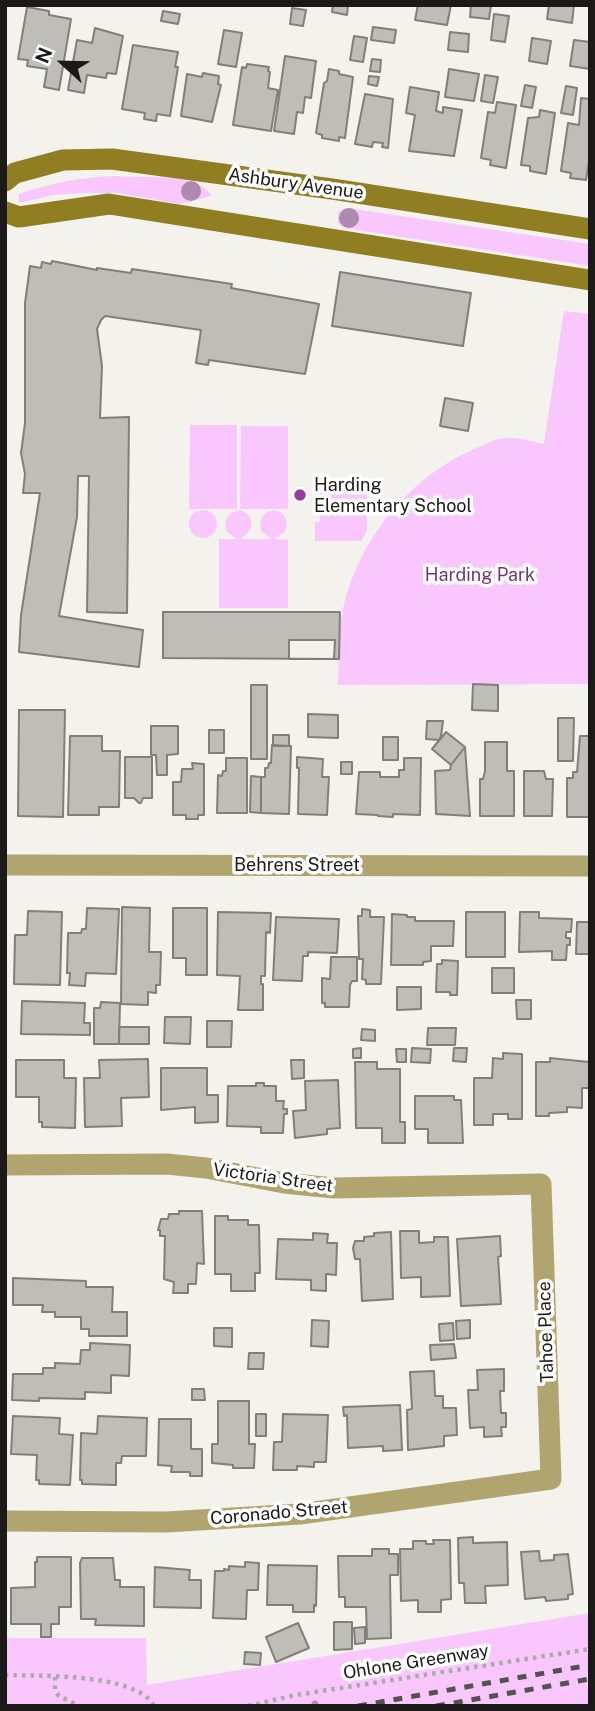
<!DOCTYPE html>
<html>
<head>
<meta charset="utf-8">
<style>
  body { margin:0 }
  #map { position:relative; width:595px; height:1711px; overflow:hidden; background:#f3f2ed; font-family:"Public Sans",sans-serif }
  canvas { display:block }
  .frame { position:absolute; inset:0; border:7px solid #1b1a18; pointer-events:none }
  .north { position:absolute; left:28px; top:28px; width:70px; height:70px; -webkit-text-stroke:5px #fff; paint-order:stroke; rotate:292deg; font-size:19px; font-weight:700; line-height:28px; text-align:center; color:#1b1a18 }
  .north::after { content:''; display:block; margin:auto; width:24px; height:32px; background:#1b1a18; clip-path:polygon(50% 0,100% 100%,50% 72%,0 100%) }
</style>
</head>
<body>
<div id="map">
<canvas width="595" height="1711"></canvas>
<div class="frame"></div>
<div class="north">N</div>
</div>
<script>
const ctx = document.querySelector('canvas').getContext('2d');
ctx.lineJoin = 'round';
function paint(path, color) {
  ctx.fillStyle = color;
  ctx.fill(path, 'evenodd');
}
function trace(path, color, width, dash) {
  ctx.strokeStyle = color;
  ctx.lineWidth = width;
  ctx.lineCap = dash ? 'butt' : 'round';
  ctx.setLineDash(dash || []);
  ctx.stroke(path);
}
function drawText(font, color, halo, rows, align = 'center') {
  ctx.font = font + ' "Public Sans",sans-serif';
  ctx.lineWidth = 7;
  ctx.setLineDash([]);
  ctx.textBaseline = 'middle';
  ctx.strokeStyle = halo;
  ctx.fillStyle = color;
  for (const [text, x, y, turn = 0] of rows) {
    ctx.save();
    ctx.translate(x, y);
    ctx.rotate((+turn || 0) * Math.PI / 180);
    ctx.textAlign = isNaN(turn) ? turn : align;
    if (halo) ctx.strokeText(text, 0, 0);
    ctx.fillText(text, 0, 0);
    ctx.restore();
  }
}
paint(new Path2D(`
  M115 176C141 179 198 171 212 196L180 204 117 193H83L53 195 19 203V194C51 183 81 177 115 176Z
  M347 208 590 244V266L344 228 338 223V212Z
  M564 311 590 314V684L338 685C339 657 338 627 345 600 363 535 410 478 472 450 482 446 495 438 507 438 518 437 532 442 544 444Z
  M190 425H237V509H189Z
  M241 426H288V509H240Z
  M367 480V531L361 541H315V522H320L319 486 353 485 354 481Z
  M240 510C259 517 252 534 239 539H272L261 531C255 502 295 505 285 532L274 539 288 540V608H219V539H237L226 531C224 519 228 512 240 510Z
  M189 524a14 14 0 1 1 28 0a14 14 0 1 1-28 0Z
  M590 1613V1705L586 1706H5V1638H146L147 1685Z`), '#f9c7fd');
trace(new Path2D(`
  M315 1704V1706`), '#bd87c1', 7);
const building = new Path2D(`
  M333 5H348L347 15 332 12Z
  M418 5H451L447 25 415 20Z
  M471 5H491L489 19 470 17Z
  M549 5H574L572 23 547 19Z
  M27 7 49 11V15L71 19 59 90 44 87 47 69 27 66 28 60 18 59Z
  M292 8 306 10 303 26 290 24Z
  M163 11 180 14 178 24 161 21Z
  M494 14 509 16 505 42 491 40Z
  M373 27 396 30 394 43 371 40Z
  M95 28 123 36 116 74 107 73 106 78 87 75 84 93 68 90 77 40 92 43Z
  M224 30 242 33 236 67 218 64Z
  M450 32 469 34 468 52 448 50Z
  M354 36 367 38 363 62 350 60Z
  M532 38 551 41 547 64 529 61Z
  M574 40 590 42V69L570 66Z
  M133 45 178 52 175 67H178L170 116 157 114 156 121 144 119 145 113 122 109Z
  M285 56 316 61 311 98 305 97 303 113 297 112 294 134 274 131Z
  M372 59 381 60 380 72 370 71Z
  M247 64 269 67 268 71 270 72 268 88 278 90 271 131 233 125 242 67 246 68Z
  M329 69 339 71V74L353 77 345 138 339 137V141L322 138V135L316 133 324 83 327 81Z
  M449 69 479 74 474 101 445 97Z
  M203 73 219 76 218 84 221 85 212 122 181 116 187 74 202 77Z
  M485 75 498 77 493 103 481 101Z
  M369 76 379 77 377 86 368 84Z
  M525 85 536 87 532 108 521 106Z
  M566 86 577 88 573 115 561 113Z
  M410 87 439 92 436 111 443 113V107L462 110 454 156 409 151 415 115 406 113Z
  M365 94 393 99 388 148 382 147 383 143 373 142 372 147 355 144Z
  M581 98 590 99V155L586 180 570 178 571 173 561 171 568 123 579 125Z
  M497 102 516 105 506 168 490 165 491 160 481 158 488 112 495 113Z
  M540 110 555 113 546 174 530 171V166L521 165 528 118 539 117Z
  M52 261 97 270V268L131 273 132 269 232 284 231 288 319 304 305 374 209 360 208 365 196 363 201 330 105 316 101 320 97 329 102 366 100 418 129 417 127 613 87 612 89 476H78L77 517 59 616 143 630 139 667 19 652 21 615 40 493H23L25 474 21 453 25 423V303L30 266 41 268 42 262 51 264Z
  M340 272 471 293 463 346 332 326Z
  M445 398 473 403 468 431 440 426Z
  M163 612H340L339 659 163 658Z
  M289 640H335L334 659H289Z
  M473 684 498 685V711L472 710Z
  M251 685H267V759H251Z
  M19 710H65L63 817 18 816Z
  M308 714 338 715V738L308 737Z
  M558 718H574L573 761H558Z
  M427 721H443L441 736 439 740 426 739Z
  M151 726H178V754L167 755V775H157L156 755H151Z
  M209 730H224V753H209Z
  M446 732 465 747 451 765 432 749Z
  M273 735H289V746H273Z
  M70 736H102V751H120L119 807H99V815H68Z
  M580 736H590V817H567V778H573V772H577Z
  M383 737H398V760H383Z
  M485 742H507V771H514V816H480V779H483L485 771Z
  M272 745 291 746 289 814 261 813V777H265V768H268L269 763H271Z
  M465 747 470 816 436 814 435 771 450 770 451 765Z
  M125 757H152V798H143L141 803H139L134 798H125Z
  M297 757 323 759 322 777H329L327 815 298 814 299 768H297Z
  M226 758H247V813H217L218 775 222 776 223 771H226Z
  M404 758H421L420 815 393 814V817L378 816V815L356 814 359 772H380V777H399V770H404Z
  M341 762H352V774H341Z
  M192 763 204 764V815H198V819H186V815H173V782H181L182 769H193Z
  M524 771H544L546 779H553L552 816H524Z
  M251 776 261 777V813L250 812Z
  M122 907 150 908 149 952H161L160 985H156V993L148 992V1005L121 1004Z
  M87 908 119 909 116 974 86 973 85 986 69 985 70 973H67L68 933H81L82 929H86Z
  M173 908H207V975H186V958H173Z
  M362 909 370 910V917H384L381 984H366V980L362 979 363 959H359L358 916H362Z
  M28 911 62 912 60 985 14 984 15 935H27Z
  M218 912 271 913 270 933 266 932 265 976H261V984H263V1010H238L240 976 217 975Z
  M466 912H505V957H466Z
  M520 912H539V918L572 919 571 932H566V938H570V945H567L566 960H552V951L519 952Z
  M392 914 407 915V917H415V921H454L453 946H431V961L423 962V965H391Z
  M276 917 339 919 337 953 308 952V956H303L302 981 273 980Z
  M577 922H590V954H576Z
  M331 957H357V981H352L350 985 349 1007H325V1003H322V978L330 979Z
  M442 960 458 961 457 995H450V992H436L437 964H442Z
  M492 968H514V993H492Z
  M397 987H421V1009L397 1010Z
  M516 1000H531V1019H517Z
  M22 1001 85 1003 84 1023H90V1035L21 1034Z
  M101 1002 120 1003 119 1044H94V1008H100Z
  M165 1017H191L190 1044 164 1043Z
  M207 1021H232L231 1047H207Z
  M119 1027H149V1044H119Z
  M428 1028H456L455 1045H427Z
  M362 1029 375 1030V1041L361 1040Z
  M361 1048V1058H353V1049Z
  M412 1048 431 1049 430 1063 411 1062Z
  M454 1048H467L466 1062 453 1061Z
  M396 1049H406V1062H397Z
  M503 1053 522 1054V1119H508V1114H493V1125H474V1078H492L493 1058 503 1059Z
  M550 1058 589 1062V1088H582V1108L567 1107V1112L549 1113V1116H536V1062H550Z
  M148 1059 149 1097 121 1098 122 1126 85 1127 84 1078H100L99 1060Z
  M16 1060H64V1078H76L75 1128 42 1127V1122H39V1097H16Z
  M291 1060H304V1078L292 1079Z
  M355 1062H377V1069H400V1122H405V1143H382V1128H356Z
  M161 1068H207V1095H218V1122L195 1123V1107L161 1110Z
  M338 1080 340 1128 327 1129V1134L295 1138 293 1111 306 1110 305 1081Z
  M256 1083H264V1086H276V1101H284L283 1109H287V1114H284L283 1133H261V1127L227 1126 228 1086H256Z
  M415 1096H454V1100H461L463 1143H428V1129H415Z
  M179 1211H202L204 1264 197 1263 196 1284H188V1293H173L174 1282 164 1279 165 1236H160V1230H158L161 1219H168L169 1214H179Z
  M215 1216H228V1220H248V1225H259L260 1273H255V1291H231V1274H215Z
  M400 1231H419V1243L434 1242V1237H448L450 1296 421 1297V1277L401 1278Z
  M391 1232 393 1299 362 1301 360 1259H355L353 1248 355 1241H364V1237L374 1236V1233Z
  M313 1233 328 1234 327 1243H337L336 1275 326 1274V1291L311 1290V1280L276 1279 278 1239 313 1240Z
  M500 1236 501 1256 498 1257 501 1304 461 1306 457 1239Z
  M13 1278 86 1281V1287H113L112 1312H127V1336H89V1329H81V1317H55V1312H42L43 1305H13Z
  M312 1320 329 1321 328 1347 311 1346Z
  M470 1320V1338L457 1339 456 1321Z
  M453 1323 454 1340 440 1341 439 1324Z
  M214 1328H232V1347L214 1346Z
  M90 1343 130 1345 129 1376 111 1375V1393L85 1392V1399L39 1398V1401L12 1400 13 1374H43V1368H55V1363L80 1364 81 1350H90Z
  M454 1344 456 1358 431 1360 430 1345Z
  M249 1353H264L263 1369H248Z
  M504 1369V1391H500L501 1413H506V1427H501L502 1436 484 1437V1427L470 1428 468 1390H478L477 1370Z
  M434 1371 435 1396H443V1408H456L457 1435 444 1436V1446L408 1450 407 1410 412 1409 410 1372Z
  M192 1389H204L205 1400H192Z
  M218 1401H249V1444H255L254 1468H233V1465L212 1463V1444H218Z
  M400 1405 402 1450 383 1451V1446L348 1448 347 1415 344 1416 343 1407Z
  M256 1414H266V1436H256Z
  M283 1414 328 1415 326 1462H314V1467L297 1466V1470H273L274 1442H282Z
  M13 1416 60 1418 59 1434 73 1435 70 1485 39 1484V1480H36L37 1455 11 1454Z
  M98 1416 147 1418 146 1456H122L121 1463H116V1485L82 1484V1480H80L81 1433 97 1434Z
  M159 1419H191V1449H202V1476H190V1472H171L172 1466 158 1465Z
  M473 1537V1543L507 1542 508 1585 485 1586 486 1603H465L464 1583H459L458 1538Z
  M433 1540H450L451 1599 441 1600V1612H418V1600L401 1601 400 1549H413V1541H426V1544H434Z
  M372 1549H389V1554H398V1575H390L391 1638 367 1639 366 1607H345V1597H339L338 1556H372Z
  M539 1551 540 1561 554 1560V1555L568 1554 573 1594 568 1595V1599L546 1601 545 1597 525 1599 521 1552Z
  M37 1557H71V1607H59V1624H51V1637H41V1624H11V1588L35 1587V1562H37Z
  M82 1558H113L115 1580H120V1587H144V1626L95 1625 96 1619H81L80 1563Z
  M245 1562 259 1563 258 1590H247L246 1619 213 1618 215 1571H224V1569L229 1570V1566L245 1567Z
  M268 1565 317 1566 316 1606 314 1605V1612H293V1605H267Z
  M155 1567 190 1570 189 1580H201V1608L154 1607Z
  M334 1622H352V1649L334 1650Z
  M298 1623 309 1648 276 1662 266 1637Z
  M365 1627V1643L355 1644 354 1628Z
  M245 1652 261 1653 260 1665 244 1664Z`);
paint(building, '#bebdb8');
trace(building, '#807f7a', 2);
trace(new Path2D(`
  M5 1675C39 1676 137 1673 154 1706
  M55 1677V1691L59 1696 79 1706
  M248 1706 296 1695 590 1649`), '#abaaa6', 4.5, [3.5, 5]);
trace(new Path2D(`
  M5 865 590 866
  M5 1165 167 1164 206 1168 284 1183 334 1188 541 1184 551 1479 300 1514 166 1522 5 1521`), '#b1a56f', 21);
trace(new Path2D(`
  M5 181 15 173 63 160 112 159 332 189 590 229
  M5 212 19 217 109 204 590 280`), '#917e22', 21);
trace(new Path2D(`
  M358 1706 590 1665
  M436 1706 590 1679`), '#53524f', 5, [9, 9]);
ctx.fillStyle = '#ad8aae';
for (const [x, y] of [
  [191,191],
  [349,218]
]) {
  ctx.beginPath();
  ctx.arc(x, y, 10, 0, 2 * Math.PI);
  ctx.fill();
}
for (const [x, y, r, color] of [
  [300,495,7,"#993aa3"]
]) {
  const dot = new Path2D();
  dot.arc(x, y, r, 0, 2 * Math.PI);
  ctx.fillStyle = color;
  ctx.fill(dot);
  trace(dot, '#fff', 2.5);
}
drawText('18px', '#1b1a18', '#fff', [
  ["Ashbury Avenue",296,184,8],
  ["Behrens Street",297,865],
  ["Victoria Street",273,1178,8],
  ["Tahoe Place",546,1332,-92],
  ["Coronado Street",279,1513,-5],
  ["Ohlone Greenway",416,1662,-9]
]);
drawText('18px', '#1b1a18', '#fff', [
  ["Harding",314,485],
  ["Elementary School",314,506]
], 'left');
drawText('18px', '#74347b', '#fff', [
  ["Harding Park",480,575]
]);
</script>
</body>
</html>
